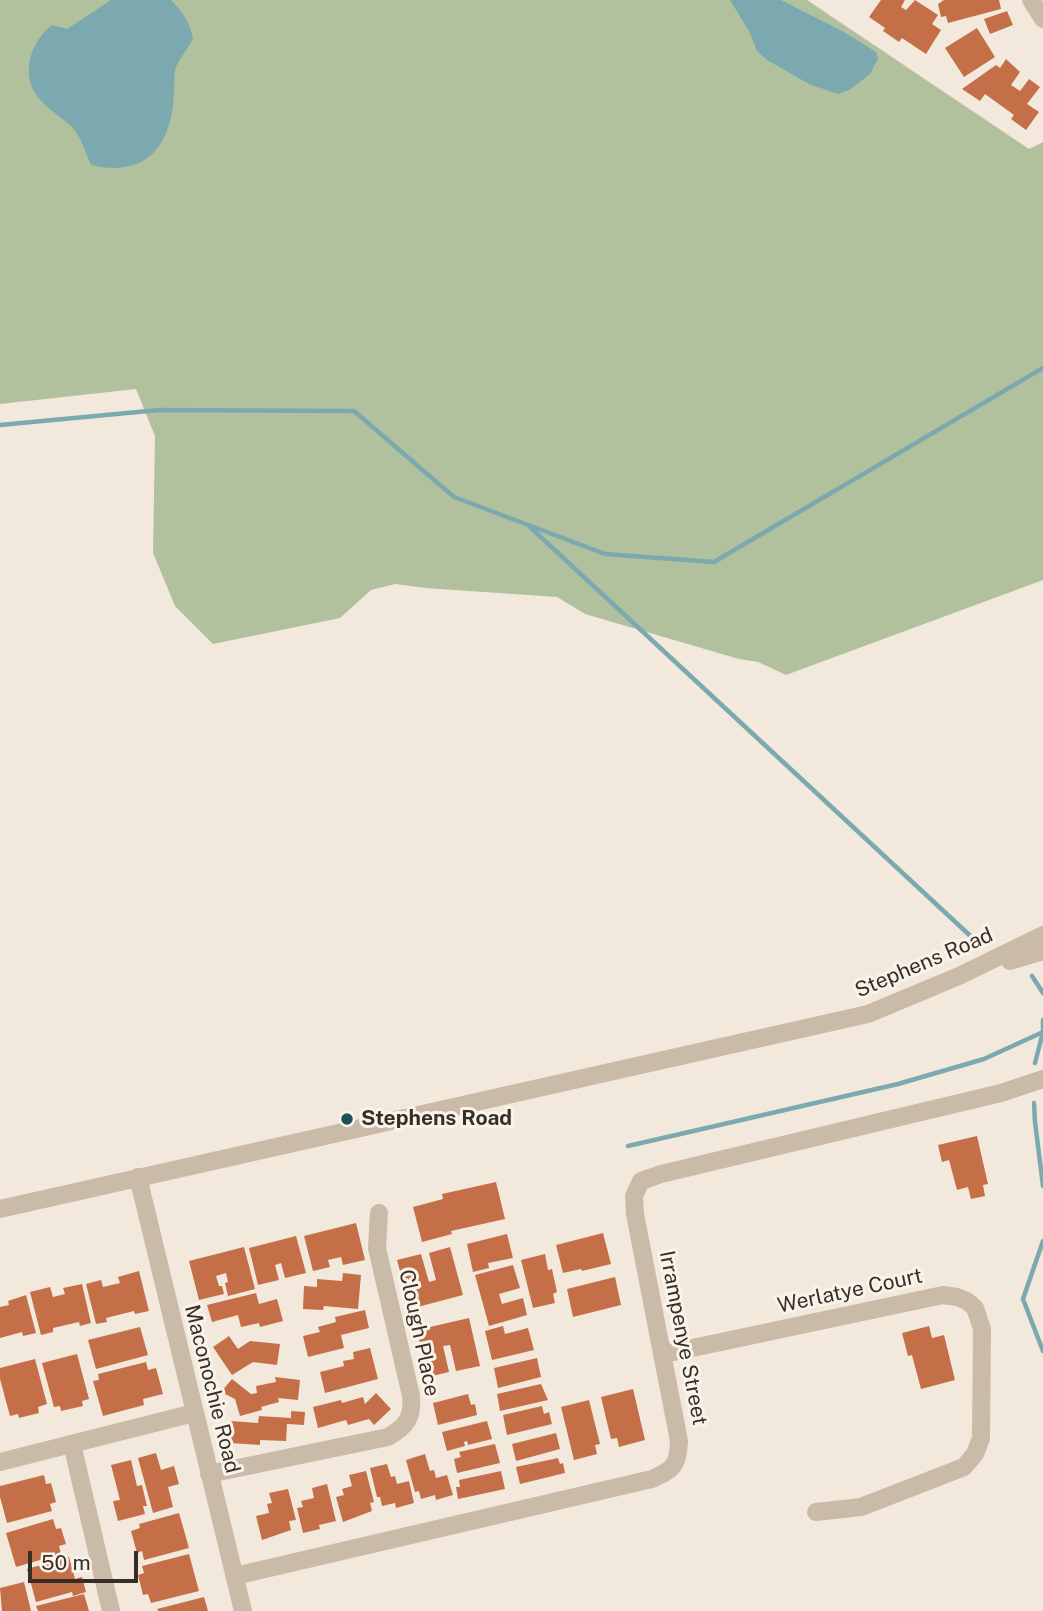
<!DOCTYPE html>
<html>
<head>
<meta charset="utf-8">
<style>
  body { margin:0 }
  #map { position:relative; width:1043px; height:1611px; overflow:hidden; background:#f2e9dc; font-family:"Public Sans",sans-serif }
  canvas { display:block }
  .scale { position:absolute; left:28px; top:1551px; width:110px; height:32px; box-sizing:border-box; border:4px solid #372e28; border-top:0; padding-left:9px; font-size:21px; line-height:24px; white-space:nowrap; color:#372e28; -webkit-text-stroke:5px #f9f3e9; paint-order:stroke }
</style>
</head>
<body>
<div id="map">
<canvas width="1043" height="1611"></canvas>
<div class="scale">50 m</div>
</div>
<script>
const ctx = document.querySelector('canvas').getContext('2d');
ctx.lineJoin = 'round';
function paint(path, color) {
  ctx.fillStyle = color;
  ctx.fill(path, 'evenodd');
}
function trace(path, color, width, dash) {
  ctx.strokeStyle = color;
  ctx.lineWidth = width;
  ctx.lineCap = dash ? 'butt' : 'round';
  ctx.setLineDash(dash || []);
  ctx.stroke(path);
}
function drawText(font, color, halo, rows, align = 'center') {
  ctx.font = font + ' "Public Sans",sans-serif';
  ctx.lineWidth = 6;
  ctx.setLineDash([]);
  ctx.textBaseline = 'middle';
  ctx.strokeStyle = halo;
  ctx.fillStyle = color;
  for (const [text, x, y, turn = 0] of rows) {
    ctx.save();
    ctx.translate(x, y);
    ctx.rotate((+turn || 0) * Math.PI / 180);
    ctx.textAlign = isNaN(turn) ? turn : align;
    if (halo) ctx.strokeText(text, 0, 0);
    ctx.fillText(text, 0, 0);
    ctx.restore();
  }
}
paint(new Path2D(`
  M0 0H807L1029 149 1043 142V580L786 675 758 662 739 659 585 614 557 597 425 588 395 584 371 590 340 618 213 644 175 606 153 553 155 436 136 389 0 404Z`), '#b2c19d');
paint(new Path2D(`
  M111 0H171C183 12 190 23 193 39 188 48 180 58 176 67 173 77 175 85 174 94 171 147 146 178 91 165 85 152 81 136 71 126 59 115 44 107 35 93 21 71 32 40 52 25L67 29Z
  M730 0H781L844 32 876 52 878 59 870 74 851 89 838 94 809 84 767 60 757 51 750 33Z`), '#7ca9af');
trace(new Path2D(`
  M0 425 159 410 354 411 454 497 605 554 714 562 1043 368
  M530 527 978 943
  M1032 976 1043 993
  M1035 1063 1043 1032V1020
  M1034 1103 1035 1122 1043 1186
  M628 1146 898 1084 984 1059 1043 1032
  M1043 1241 1023 1299 1043 1351`), '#7ca9af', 4.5);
paint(new Path2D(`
  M881 0H905L901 7 906 10 915 0 938 15 932 24 941 30 926 54 902 38 899 42 883 31 885 28 869 17Z
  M944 0H999L1001 9 948 23 946 16 941 17 938 4Z
  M1007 11 1013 25 990 34 984 19Z
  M977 28 995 57 964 77 945 48Z
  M1006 59 1020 72 1011 85 1020 91 1029 79 1040 87 1027 104 1039 112 1026 130 1011 119 1014 115 985 94 980 101 962 89 996 65 1000 68Z
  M977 1136 988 1184 983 1185 985 1196 971 1199 968 1187 957 1190 949 1160 942 1162 938 1145Z
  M496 1182 505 1219 451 1231 452 1234 422 1242 413 1207 443 1199 442 1194Z
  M356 1223 365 1260 343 1265 341 1257 328 1260 330 1267 313 1271 304 1236Z
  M603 1233 611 1264 582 1271 581 1269 563 1273 556 1245Z
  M507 1234 513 1258 488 1263 489 1268 473 1272 467 1244Z
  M296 1236 306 1273 285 1278 281 1263 275 1265 279 1280 258 1285 249 1248Z
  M244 1247 255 1289 228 1296 225 1283 228 1282 226 1273 216 1276 219 1286H222L224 1294 199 1300 189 1261Z
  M450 1247 463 1295 410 1309 397 1260 421 1254 429 1282 436 1280 429 1253Z
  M545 1254 548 1270 552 1269 557 1292 553 1294 555 1303 533 1308 521 1260Z
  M513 1265 520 1288 499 1294 502 1304 523 1298 527 1315 489 1326 475 1275Z
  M139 1271 149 1311 135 1314 134 1311 106 1318 107 1322 96 1324 86 1284 101 1280 103 1287 120 1283 118 1277Z
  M343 1273 361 1275 358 1309 324 1306 323 1310 303 1309 304 1286 317 1287V1279L342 1281Z
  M615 1277 621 1305 573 1317 567 1289Z
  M82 1284 91 1323 80 1326 79 1322 53 1328V1332L41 1335 30 1292 50 1287 53 1297 65 1294 63 1288Z
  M256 1293 259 1304 277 1299 283 1321 260 1327 259 1323 241 1327 238 1315 212 1322 207 1305Z
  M26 1295 36 1333 23 1336 22 1332 0 1338V1307L9 1305 8 1301Z
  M365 1310 369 1328 341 1335 344 1348 308 1357 303 1336 320 1332 318 1327 336 1322 335 1317Z
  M469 1318 480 1366 456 1371 450 1345 443 1346 449 1372 428 1377 417 1330Z
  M503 1326 505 1334 528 1328 534 1350 492 1360 485 1331Z
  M929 1326 932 1338 944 1335 955 1380 921 1389 912 1355 908 1356 902 1333Z
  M140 1327 148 1355 96 1369 88 1340Z
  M229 1336 238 1349 250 1341 280 1344 277 1365 253 1362 232 1375 213 1347Z
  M370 1348 378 1379 325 1393 320 1372 344 1366 343 1361 354 1359 353 1352Z
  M77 1354 89 1399 82 1401 83 1406 61 1411 60 1406 54 1407 42 1363Z
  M537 1358 541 1377 498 1388 494 1368Z
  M35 1359 47 1404 38 1407 39 1413 19 1418 18 1414 10 1416 0 1379V1368Z
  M146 1362 148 1370 156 1368 163 1394 143 1399 144 1405 103 1416 93 1381 99 1380 98 1374Z
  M275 1377 300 1380 298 1400 278 1398 279 1402 261 1407 262 1410 240 1416 235 1399 221 1392 232 1379 251 1394 257 1393 256 1386 276 1382Z
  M541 1384 548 1400 500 1411 497 1394Z
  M633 1389 645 1440 619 1447 617 1438 611 1439 601 1397Z
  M376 1393 391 1409 374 1425 369 1419 348 1425 346 1420 318 1428 313 1407 341 1400 342 1403 363 1397 365 1404Z
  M468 1394 471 1405 475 1404 477 1415 438 1425 433 1403Z
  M589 1400 600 1444 595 1445 597 1454 574 1460 561 1407Z
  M542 1406 544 1414 549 1412 552 1424 507 1435 503 1415Z
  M291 1411 305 1412 304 1425 287 1424 286 1441 260 1440V1445L230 1443 231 1421 258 1423 259 1416 291 1418Z
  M487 1421 492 1439 468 1445 467 1441 464 1442 465 1446 447 1451 442 1432Z
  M556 1433 560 1449 516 1461 512 1444Z
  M495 1444 500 1463 457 1473 454 1459 461 1457 459 1452Z
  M156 1453 161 1470 174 1466 179 1484 168 1487 173 1507 153 1513 138 1458Z
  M425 1454 430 1471 434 1470 436 1478 447 1475 453 1495 436 1500 435 1495 421 1499 419 1491 415 1492 406 1460Z
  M558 1458 560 1464 563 1463 565 1473 520 1484 516 1467Z
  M131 1460 137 1486 142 1485 147 1506H143L145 1514 118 1521 113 1501 120 1500 111 1465Z
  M387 1464 391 1477 395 1476 397 1484 409 1481 414 1503 396 1508 395 1503 382 1506 380 1497H377L370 1468Z
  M366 1471 374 1502 370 1503 372 1511 343 1522 336 1497 344 1495 342 1489 352 1486 349 1475Z
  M501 1471 505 1489 458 1499 456 1487H460L459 1480Z
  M44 1475 46 1484 51 1483 56 1502 50 1504 52 1511 7 1523 0 1497V1486Z
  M327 1484 336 1521 319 1525 320 1529 303 1533 297 1508 303 1507 301 1501 314 1498 312 1488Z
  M288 1489 296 1520 289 1521 291 1530 262 1540 256 1516 269 1513 267 1504 272 1503 269 1493Z
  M179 1513 189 1548 144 1560 142 1551 137 1553 131 1531 140 1528 139 1524Z
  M53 1519 56 1529 61 1528 66 1544 59 1546 61 1554 16 1567 6 1533Z
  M189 1554 199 1591 151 1603 148 1594 143 1595 138 1575 144 1573 142 1566Z
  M69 1557 75 1579 82 1577 86 1592 73 1596 72 1592 36 1602 27 1569Z
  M24 1582 31 1611H2L0 1588Z
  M84 1594 89 1611H38L36 1606Z
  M204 1597 208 1611H158L157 1609Z`), '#c46f48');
trace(new Path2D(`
  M1031 0 1043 19
  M1010 961 1043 951
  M138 1177 243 1611
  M0 1209 868 1014 959 976 1043 935
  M664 1354 943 1295 957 1297 967 1301 975 1308 982 1329 981 1438 975 1454 964 1467 861 1507 816 1512
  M72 1444 111 1611
  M0 1462 194 1413
  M209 1474 388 1437C407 1426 413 1417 411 1396L377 1248 379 1213
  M235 1576 652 1479C674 1469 678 1466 679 1441L635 1214 634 1196 641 1181 661 1174 1001 1093 1043 1079`), '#cabaa8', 18);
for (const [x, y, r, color] of [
  [347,1119,7,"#1e5058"]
]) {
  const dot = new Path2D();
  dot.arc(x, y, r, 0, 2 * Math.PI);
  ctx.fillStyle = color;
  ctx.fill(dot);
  trace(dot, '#f9f3e9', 2.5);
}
drawText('21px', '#372e28', '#f9f3e9', [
  ["Stephens Road",924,963,-23],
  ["Werlatye Court",850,1291,-12],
  ["Clough Place",419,1333,78],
  ["Irrampenye Street",683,1338,79],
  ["Maconochie Road",212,1389,76]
]);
drawText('bold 21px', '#372e28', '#f9f3e9', [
  ["Stephens Road",361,1119]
], 'left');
</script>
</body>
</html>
